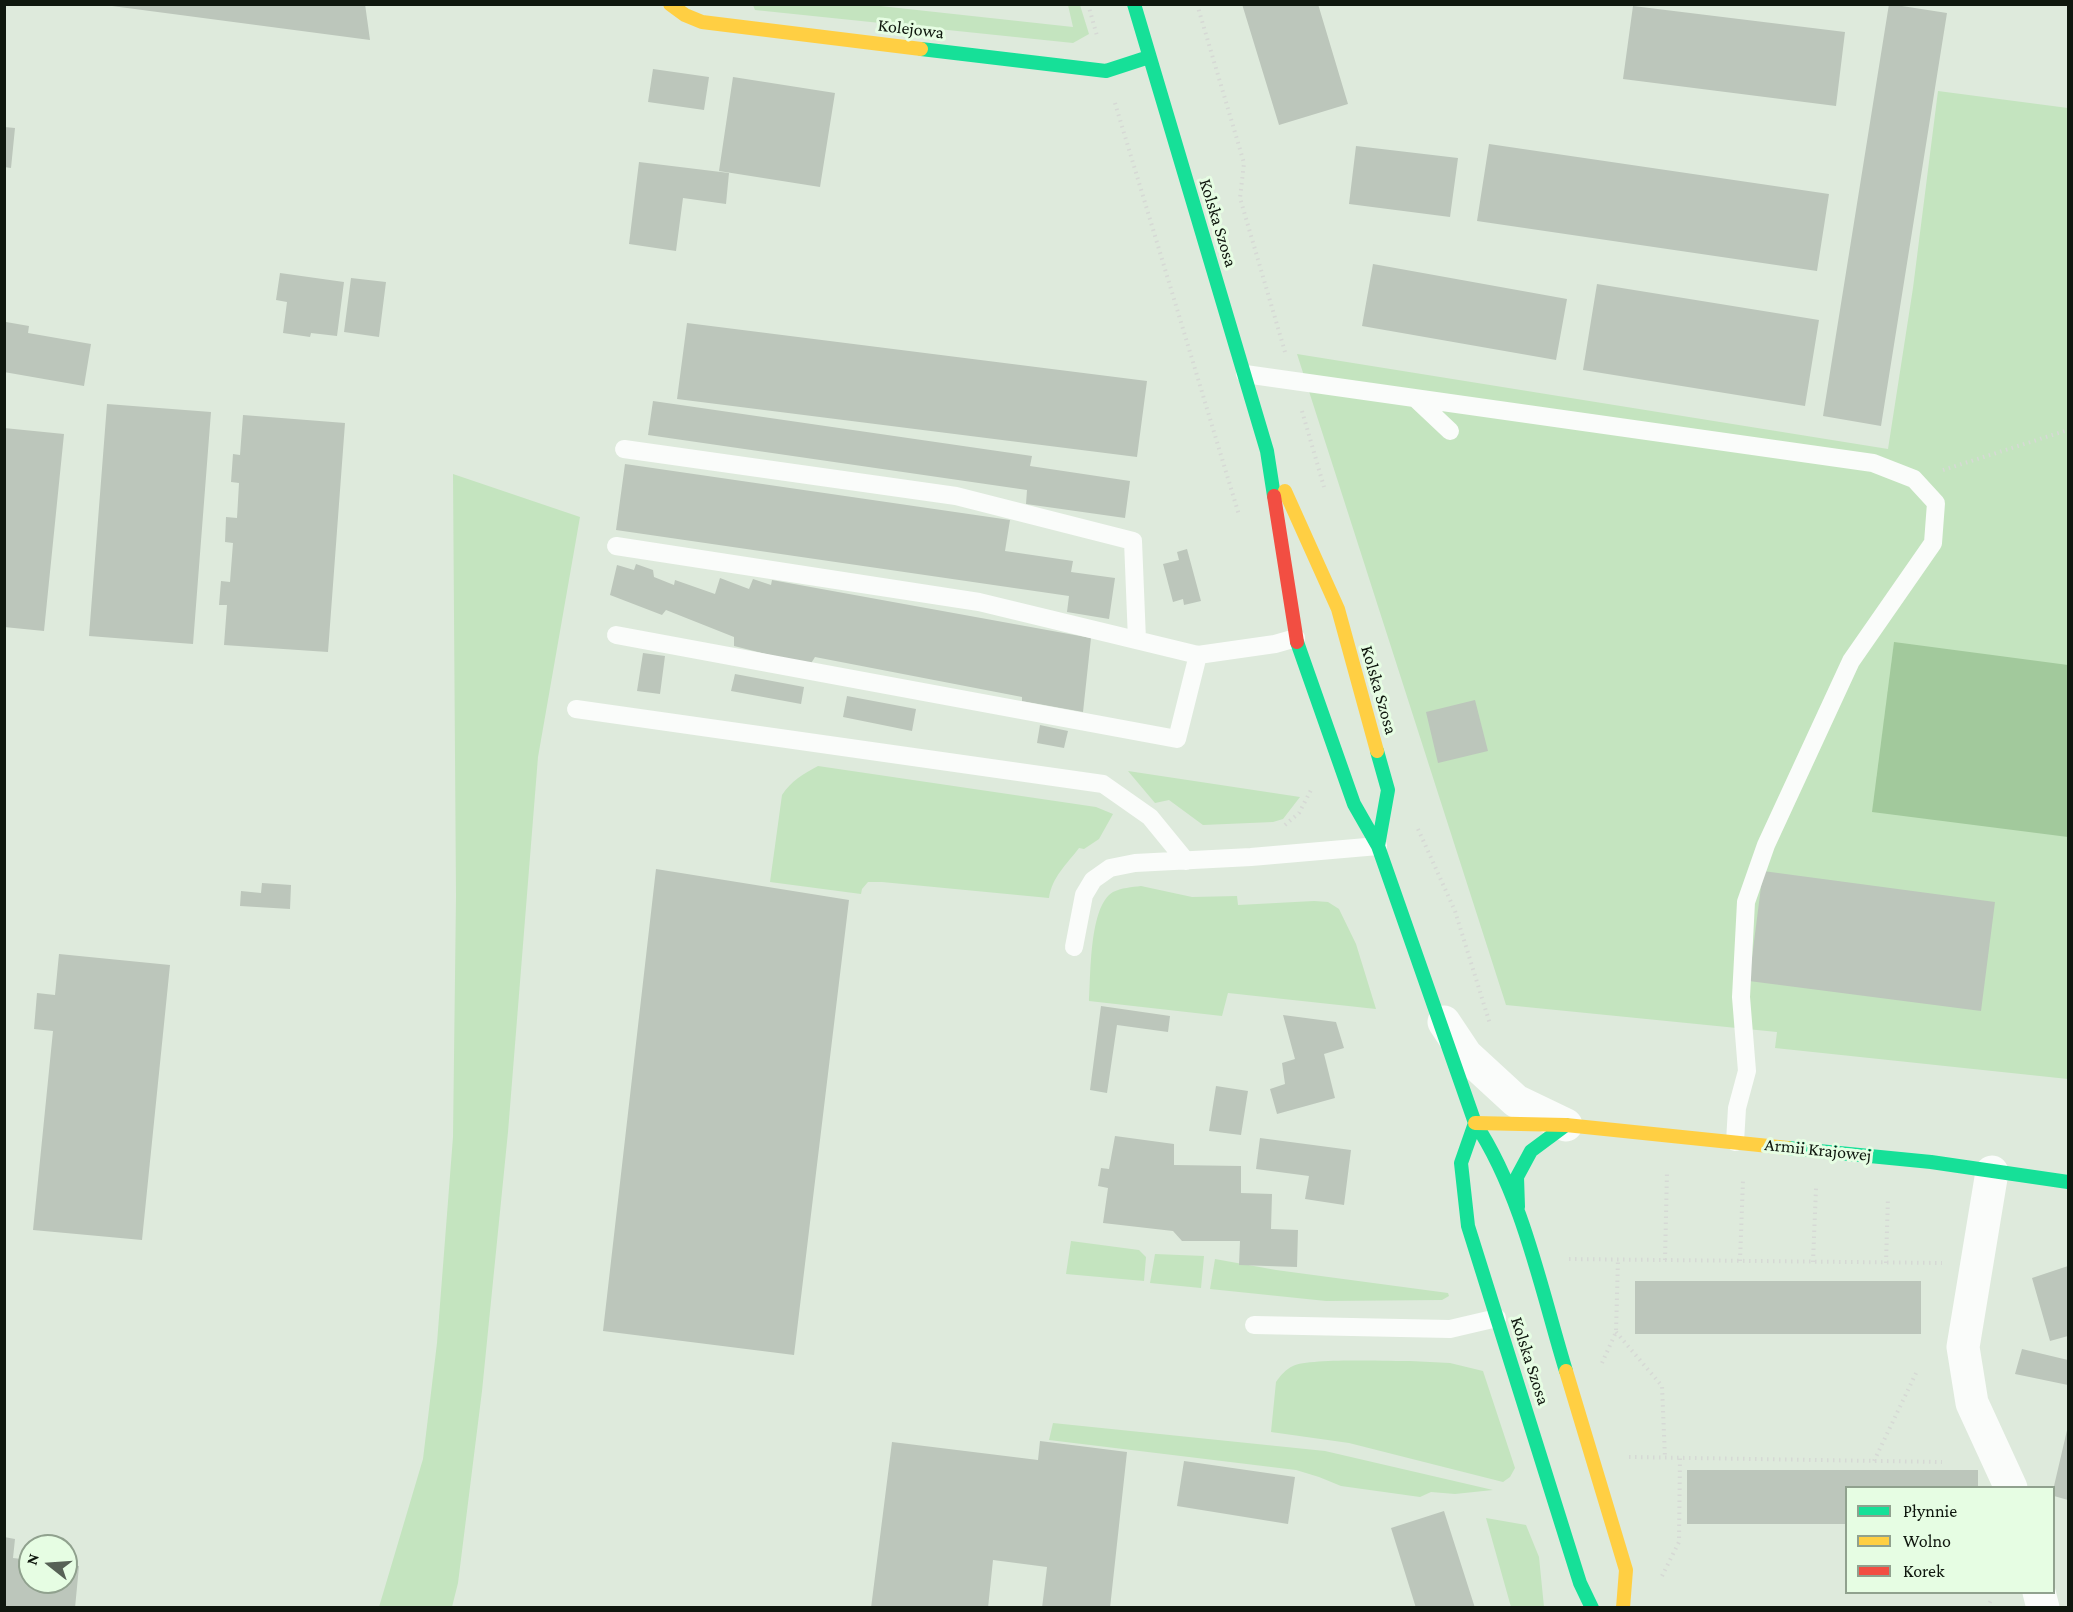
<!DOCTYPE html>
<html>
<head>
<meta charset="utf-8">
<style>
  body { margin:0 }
  #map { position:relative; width:2073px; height:1612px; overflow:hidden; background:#deeadc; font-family:"Crimson Pro",serif }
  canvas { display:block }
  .frame { position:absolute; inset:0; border:6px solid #0f170e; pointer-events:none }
  .legend { position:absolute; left:1845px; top:1486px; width:210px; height:108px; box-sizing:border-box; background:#e6fde3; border:2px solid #90a18e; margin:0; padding:8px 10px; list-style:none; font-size:18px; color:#0f170e }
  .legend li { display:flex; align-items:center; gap:12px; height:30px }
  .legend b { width:30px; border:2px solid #90a18e }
  .north { position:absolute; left:18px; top:1534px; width:60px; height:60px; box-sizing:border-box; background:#e6fde3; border:2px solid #90a18e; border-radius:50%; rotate:287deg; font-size:16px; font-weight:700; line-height:24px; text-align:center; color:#0f170e }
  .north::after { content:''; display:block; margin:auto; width:21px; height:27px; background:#576156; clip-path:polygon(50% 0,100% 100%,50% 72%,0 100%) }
</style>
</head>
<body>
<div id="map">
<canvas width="2073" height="1612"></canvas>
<div class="frame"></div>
<ul class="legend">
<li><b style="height:8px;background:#16e098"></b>Płynnie</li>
<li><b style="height:8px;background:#ffcf43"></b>Wolno</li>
<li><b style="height:8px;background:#f24e42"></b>Korek</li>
</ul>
<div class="north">N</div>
</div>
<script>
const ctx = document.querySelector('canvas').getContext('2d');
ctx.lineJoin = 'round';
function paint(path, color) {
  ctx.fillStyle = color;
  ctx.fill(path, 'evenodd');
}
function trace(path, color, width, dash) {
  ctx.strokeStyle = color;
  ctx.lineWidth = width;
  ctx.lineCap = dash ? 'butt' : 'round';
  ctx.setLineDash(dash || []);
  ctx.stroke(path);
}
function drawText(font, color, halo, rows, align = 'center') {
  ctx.font = font + ' "Crimson Pro",serif';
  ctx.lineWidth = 6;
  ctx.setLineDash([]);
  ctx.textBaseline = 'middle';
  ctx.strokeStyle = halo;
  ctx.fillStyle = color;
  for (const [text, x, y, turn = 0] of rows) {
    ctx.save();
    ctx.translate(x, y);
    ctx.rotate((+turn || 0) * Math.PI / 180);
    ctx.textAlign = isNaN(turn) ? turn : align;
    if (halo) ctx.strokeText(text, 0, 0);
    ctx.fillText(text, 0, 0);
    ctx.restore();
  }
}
paint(new Path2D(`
  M753 5H871L1073 27 1068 5H1080L1089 34 1073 43 755 10Z
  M1938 91 2068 108V1079L1775 1048 1777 1032 1506 1005 1297 354 1888 449 1913 288Z
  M453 474 580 517 538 757 508 1132 482 1391 458 1583 452 1607H379L423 1459 437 1343 453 1137 456 896Z
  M818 766 1096 807 1113 814 1099 839 1084 849 1079 848C1067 864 1052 877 1049 898L882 882H868L862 889 861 894 770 882 782 795C791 781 803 774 818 766Z
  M1128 771 1300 797 1283 819 1273 822 1203 825 1169 800 1155 803Z
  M1141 886 1192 897 1237 896 1238 905 1314 901 1328 902 1339 909 1356 944 1376 1009 1228 993 1222 1016 1089 1001C1091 975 1089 906 1113 892 1121 888 1132 887 1141 886Z
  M1071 1241 1139 1250 1146 1257 1144 1281 1066 1274Z
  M1155 1254 1204 1256 1201 1288 1150 1283Z
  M1215 1259 1276 1270 1448 1293 1449 1296 1442 1300 1326 1301 1210 1289Z
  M1410 1361 1450 1363 1483 1371 1515 1468 1510 1477 1503 1482 1349 1443 1271 1432 1276 1382C1280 1376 1286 1369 1293 1366 1307 1358 1389 1361 1410 1361Z
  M1053 1423 1325 1451 1493 1490 1455 1494 1431 1492 1420 1497 1341 1486 1319 1477 1296 1470 1049 1440Z
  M1486 1518 1526 1525 1539 1557 1544 1607H1511Z`), '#c4e4bf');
paint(new Path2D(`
  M1894 642 2068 665V837L1872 812Z`), '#a2c99c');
paint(new Path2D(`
  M112 4H365L370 40 112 6Z
  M1242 4H1318L1348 104 1279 125Z
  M1889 4 1947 13 1881 426 1823 416Z
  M1633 6 1845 32 1836 106 1623 79Z
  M653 69 709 77 704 110 648 102Z
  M733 77 835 93 820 187 719 171Z
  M4 127 15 128 11 168 4 167Z
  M1489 144 1829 194 1817 271 1477 221Z
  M1356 146 1458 158 1450 217 1349 204Z
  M639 162 729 173 726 204 683 198 676 251 629 244Z
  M1373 264 1567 299 1556 360 1362 326Z
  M280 273 344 282 337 336 311 333 310 337 283 333 287 302 276 300Z
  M351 278 386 282 379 337 344 332Z
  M1597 284 1819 320 1805 406 1583 370Z
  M6 322 29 326 28 333 91 344 84 386 4 372V326Z
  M687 323 1147 381 1137 457 677 399Z
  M653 401 1032 456 1030 466 1130 481 1125 518 1026 504 1027 490 648 435Z
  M107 404 211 412 193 644 89 636Z
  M243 415 345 423 328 652 224 645 227 605H219L221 581 230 582 233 543 225 542 226 517 237 518 239 483 231 482 233 454 240 455Z
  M4 428 64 434 44 631 4 627Z
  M625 464 1010 520 1005 551 1073 561 1071 572 1115 578 1109 619 1067 612 1069 596 616 530Z
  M1187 549 1201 601 1184 605 1183 599 1173 602 1163 564 1179 560 1177 552Z
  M636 564 653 570 654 577 674 585 675 580 715 594 720 578 749 589 753 579 771 585 772 580 1091 638 1083 712 1022 701V697L815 657 810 665 734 646V637L666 610 662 615 610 595 617 565 634 570Z
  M643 653 665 656 660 694 637 691Z
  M735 674 804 687 801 704 731 691Z
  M847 696 916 709 912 731 843 717Z
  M1475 700 1488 751 1438 763 1426 712Z
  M1040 725 1068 731 1064 748 1037 743Z
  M656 869 849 900 794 1355 603 1331Z
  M1763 871 1995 902 1981 1011 1749 981Z
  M262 883 291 885 290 909 240 906 241 891 261 893Z
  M59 954 170 965 142 1240 33 1230 53 1031 34 1029 37 993 55 995Z
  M1101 1006 1170 1016 1168 1032 1117 1025 1107 1093 1090 1090Z
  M1283 1015 1336 1022 1344 1048 1324 1054 1335 1098 1277 1114 1270 1089 1285 1084 1282 1063 1295 1059Z
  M1216 1086 1248 1091 1241 1135 1209 1131Z
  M1115 1136 1174 1144V1165L1241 1166V1193L1272 1194 1271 1229 1298 1230 1297 1267 1239 1265 1240 1241H1182L1173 1231 1103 1223 1108 1188 1098 1186 1101 1168 1109 1169Z
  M1260 1138 1351 1150 1344 1205 1305 1199 1309 1176 1256 1169Z
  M2068 1266V1336L2050 1341 2032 1278Z
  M1635 1281H1921V1334H1635Z
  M2022 1349 2068 1360V1385L2015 1374Z
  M2068 1426V1500L2054 1496V1486Z
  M1040 1441 1127 1452 1110 1608H1042L1047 1567 993 1560 988 1608H871L892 1442 1038 1460Z
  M1184 1461 1295 1477 1288 1524 1177 1506Z
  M1687 1470H1978V1488H1846V1524H1687Z
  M1444 1511 1475 1608H1416L1391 1528Z
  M4 1537 15 1539 13 1558 30 1560V1582H66V1564L79 1566 75 1608H4Z`), '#bcc6bb');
trace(new Path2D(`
  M1088 4 1097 36
  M1197 4 1244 163 1240 198 1285 352
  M1115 103 1239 515
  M1302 411 1324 487
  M1943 470 2068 430
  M1285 825 1299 813 1311 790
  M1418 829 1455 911 1490 1024
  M1569 1259 1942 1263
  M1665 1260 1667 1171
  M1740 1261 1743 1180
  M1813 1262 1816 1188
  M1886 1263 1888 1197
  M1616 1332 1662 1386 1665 1458
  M1602 1363 1616 1332 1618 1259
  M1629 1457 1942 1462
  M1874 1461 1918 1369
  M1662 1576 1679 1542 1680 1458
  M1987 1608 1992 1598`), '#d6d9d5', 4, [1.5, 4.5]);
trace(new Path2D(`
  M1245 374 1873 463 1914 479 1936 503 1933 543 1851 661 1766 845 1746 902 1741 997 1747 1071 1737 1108 1735 1142
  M1416 399 1450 431
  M624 449 956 496 1133 541 1137 640
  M616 546 979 602 1198 655
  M616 635 1177 739 1198 655 1275 644 1296 638
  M576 709 1103 784 1150 817 1186 861
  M1074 947 1084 895 1093 880 1110 868 1135 863 1251 857 1378 846
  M1254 1325 1450 1329 1497 1318`), '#fafcfa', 18);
trace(new Path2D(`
  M1444 1022 1466 1055 1516 1101 1566 1125
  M1992 1172 1963 1347 1972 1403 2011 1488
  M2039 1592 2043 1608`), '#fafcfa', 33);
trace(new Path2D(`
  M1134 4 1267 451 1274 496
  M921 49 1106 71 1149 57
  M1297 642 1354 804 1378 846 1475 1123C1522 1194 1541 1289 1566 1371
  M1377 751 1388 790 1378 846
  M1475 1123 1461 1163 1468 1226 1580 1583 1592 1608
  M1788 1148 1931 1162 2068 1182
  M1518 1207 1517 1177 1531 1151 1566 1125`), '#16e098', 14);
trace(new Path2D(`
  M670 4 685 15 702 22 921 49
  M1285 491 1338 609 1377 751
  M1475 1123 1566 1125 1788 1148
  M1566 1371 1626 1570 1623 1608`), '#ffcf43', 14);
trace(new Path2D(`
  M1274 496 1297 642`), '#f24e42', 14);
drawText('18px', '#0f170e', '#e6fde3', [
  ["Kolejowa",911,29,7],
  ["Kolska Szosa",1218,223,73],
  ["Kolska Szosa",1379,690,74],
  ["Armii Krajowej",1818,1150,6],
  ["Kolska Szosa",1530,1361,72]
]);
</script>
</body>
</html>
